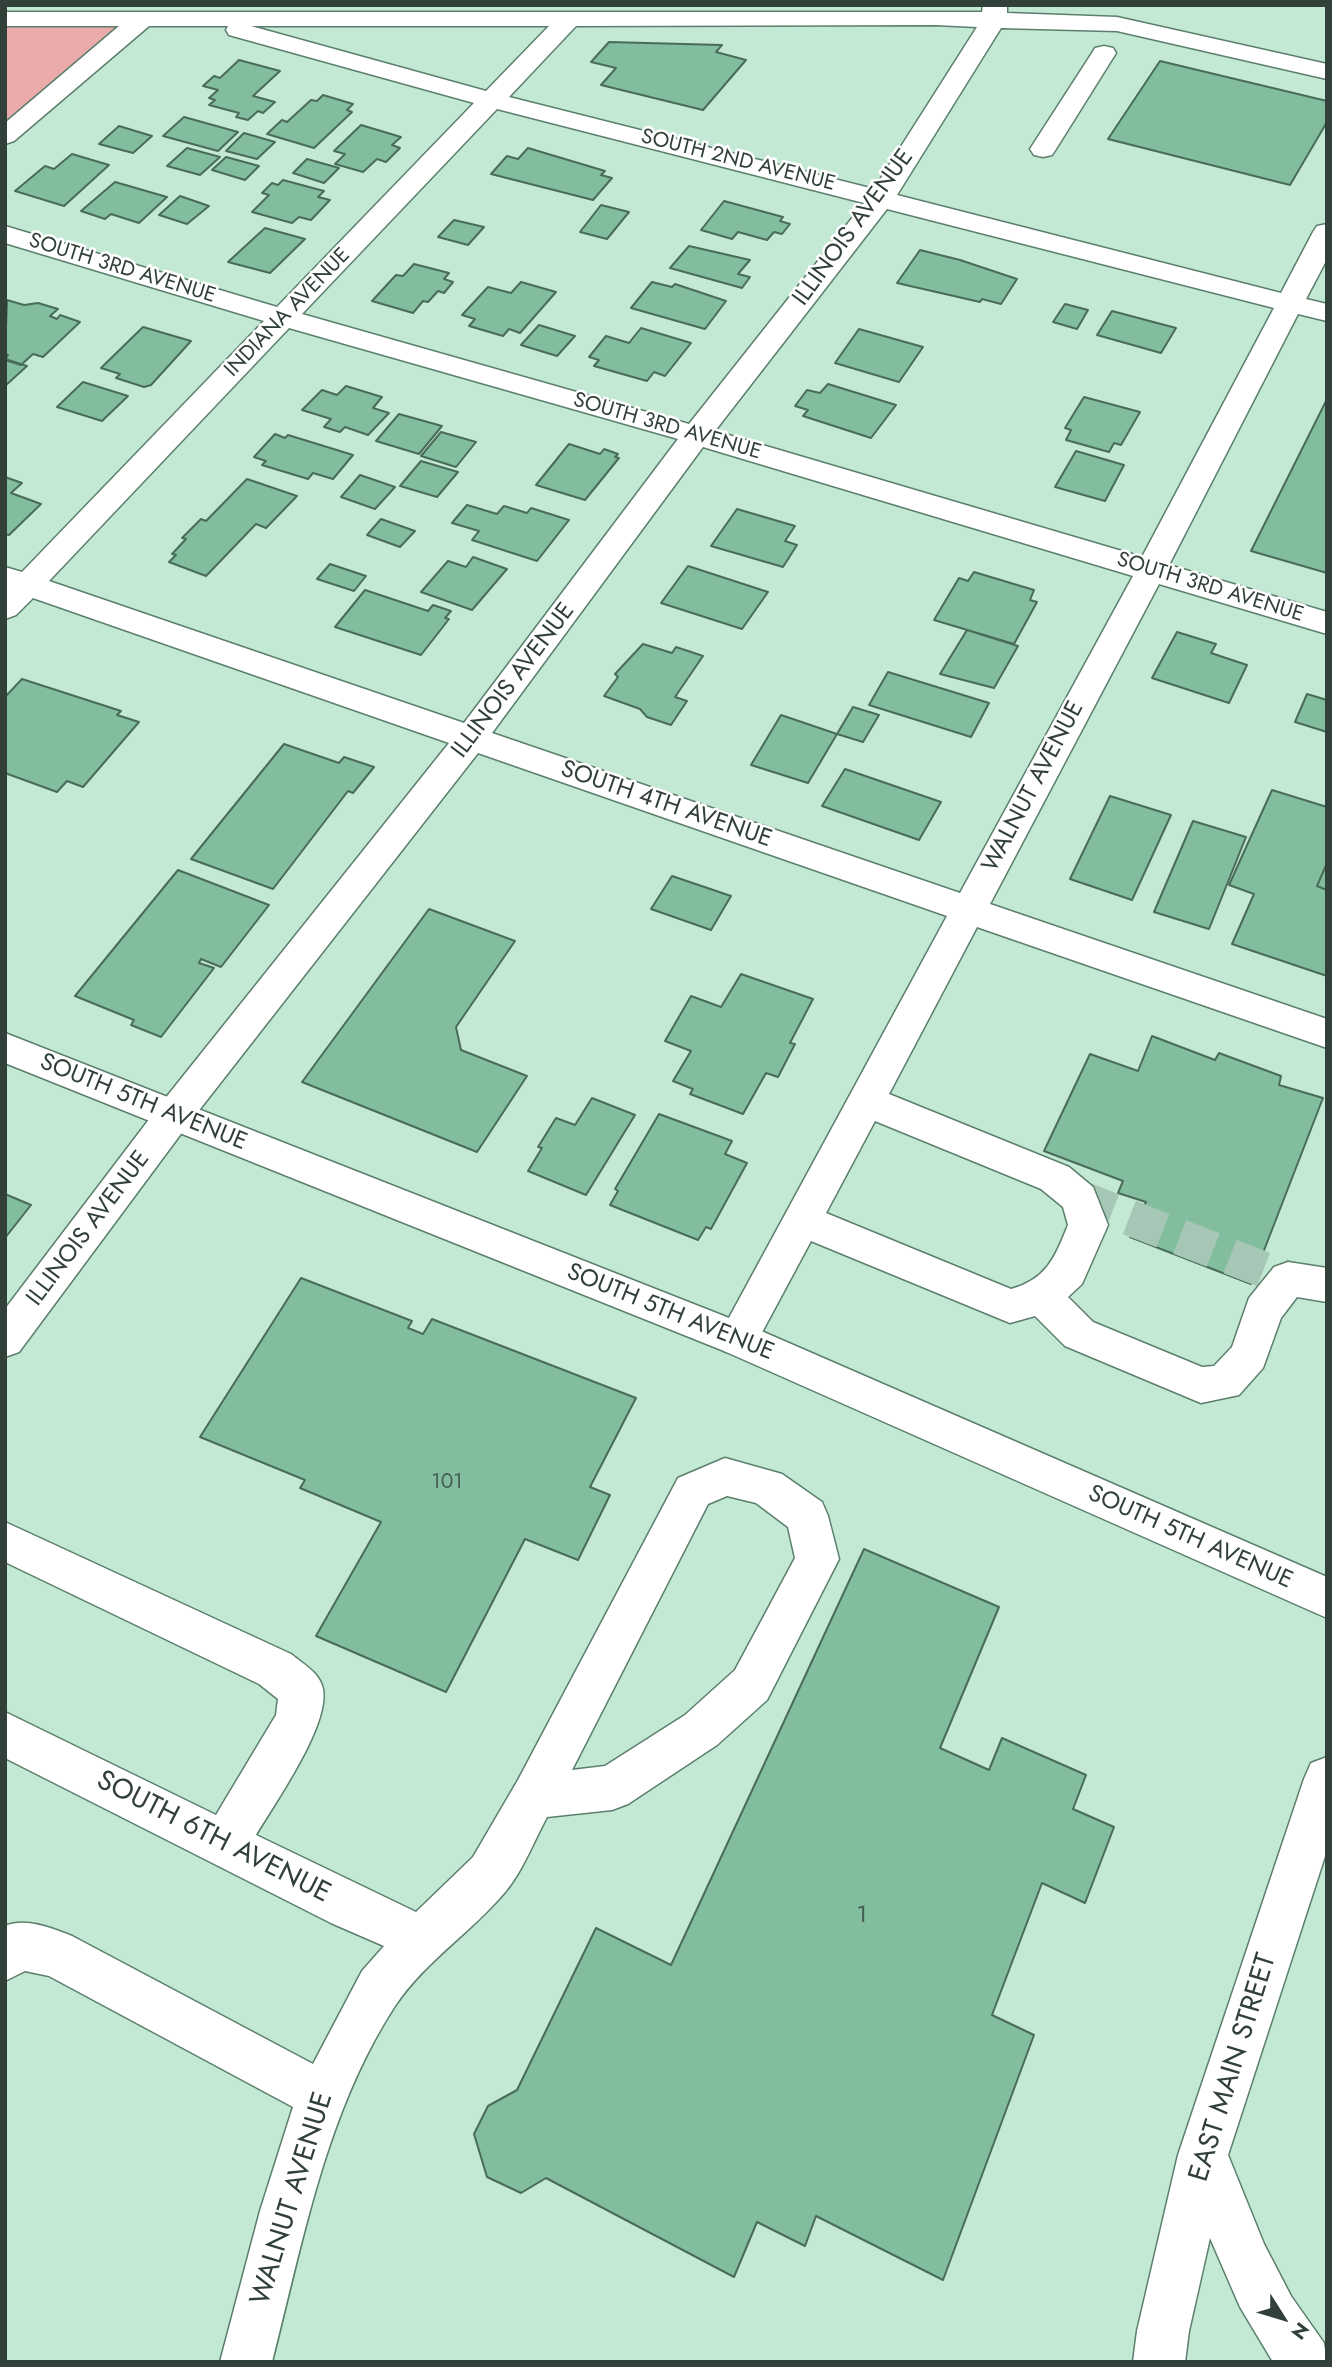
<!DOCTYPE html>
<html>
<head>
<meta charset="utf-8">
<style>
  body { margin:0 }
  #map { position:relative; width:1332px; height:2367px; overflow:hidden; background:#c3e9d4; font-family:Jost,sans-serif }
  canvas { display:block }
  .frame { position:absolute; inset:0; border:7px solid #314038; pointer-events:none }
  .north { position:absolute; left:1248px; top:2283px; width:70px; height:70px; -webkit-text-stroke:5px #fff; paint-order:stroke; rotate:127deg; font-size:19px; font-weight:700; line-height:28px; text-align:center; color:#314038 }
  .north::after { content:''; display:block; margin:auto; width:24px; height:32px; background:#314038; clip-path:polygon(50% 0,100% 100%,50% 72%,0 100%) }
</style>
</head>
<body>
<div id="map">
<canvas width="1332" height="2367"></canvas>
<div class="frame"></div>
<div class="north">N</div>
</div>
<script>
const context = document.querySelector('canvas').getContext('2d');
context.lineJoin = 'round';
function paint(path, color) { context.fillStyle = color; context.fill(path, 'evenodd'); }
function trace(path, color, width, dash) { context.strokeStyle = color; context.lineWidth = width; context.lineCap = dash ? 'butt' : 'round'; context.setLineDash(dash || []); context.stroke(path); }
function label(font, color, halo, rows, align = 'center') {
  context.font = font + ' Jost,sans-serif'; context.lineWidth = 5; context.setLineDash([]); context.textBaseline = 'middle'; context.strokeStyle = halo; context.fillStyle = color; for (const [text, x, y, turn = 0] of rows) {
    context.save(); context.translate(x, y); context.rotate((+turn || 0) * Math.PI / 180); context.textAlign = isNaN(turn) ? turn : align; if (halo) context.strokeText(text, 0, 0); context.fillText(text, 0, 0); context.restore();
  }
}
const green = new Path2D(`
  M5 23 126 24 5 128Z`);
const building = new Path2D(`
  M609 42 722 45 716 52 746 60 703 110 601 85 616 68 591 62Z
  M239 60 280 71 253 96 275 102 263 113 258 111 248 120 236 117 239 113 209 105 215 100 209 98 218 90 203 86 214 76 220 78Z
  M1160 61 1327 101V122L1290 185 1108 139Z
  M323 95 353 104 347 110 352 112 314 148 267 134 282 120 287 122 311 100 317 101Z
  M184 117 238 132 218 151 163 136Z
  M361 125 401 137 392 145 400 148 386 162 377 159 363 172 335 164 345 154 334 151Z
  M119 126 152 136 133 153 99 144Z
  M244 133 275 142 257 159 226 151Z
  M187 148 220 157 200 175 167 166Z
  M528 148 605 171 601 175 612 178 593 200 491 174 507 156 518 159Z
  M72 154 109 165 64 206 15 191 45 166 54 169Z
  M226 157 259 166 245 180 212 170Z
  M307 159 339 168 324 183 293 173Z
  M283 180 324 191 318 197 330 200 311 220 299 217 292 223 252 212 269 195 262 193 272 183 278 185Z
  M115 182 167 197 139 223 111 214 105 219 81 211Z
  M180 196 209 206 187 224 159 215Z
  M724 201 783 217 780 221 790 224 782 234 774 232 767 240 738 232 732 239 701 230Z
  M601 205 629 212 607 239 580 232Z
  M454 220 484 227 468 245 438 237Z
  M265 228 305 239 270 273 228 262Z
  M689 246 750 260 738 274 750 277 742 288 670 268Z
  M920 250 960 260 1017 279 1001 304 982 299 980 302 897 283Z
  M414 264 449 273 444 279 453 282 444 293 438 291 428 302 423 301 413 313 372 301 396 275 403 276Z
  M521 282 556 292 520 333 509 329 503 336 469 326 475 319 462 315 488 287 511 293Z
  M652 282 672 287 675 284 726 301 705 329 631 308Z
  M7 300 24 305 38 303 58 309 50 316 57 319 60 315 80 322 43 357 33 354 21 365 5 360 8 355 5 354Z
  M1065 304 1088 310 1077 329 1053 322Z
  M1112 311 1176 328 1161 353 1097 335Z
  M539 325 575 336 557 356 521 345Z
  M143 327 191 341 151 385 144 387 116 378 120 374 101 368Z
  M641 328 691 343 665 376 654 372 647 381 594 366 599 360 589 357 606 336 629 343Z
  M859 329 923 347 899 382 835 363Z
  M5 359 27 366 5 386Z
  M83 382 128 396 102 421 57 407Z
  M828 384 896 405 871 438 803 416 808 410 795 406 807 390 820 393Z
  M346 386 382 397 373 408 389 413 368 435 345 427 340 432 324 427 331 419 302 410 322 390 337 395Z
  M1084 397 1140 412 1121 445 1114 443 1109 452 1066 440 1071 430 1065 428Z
  M1327 399V573L1251 551Z
  M399 414 442 426 419 454 376 441Z
  M441 432 476 442 456 467 421 456Z
  M275 434 285 438 288 435 353 455 333 479 313 473 308 479 262 465 266 461 254 457Z
  M569 444 600 454 604 449 618 454 615 457 619 458 585 500 536 485Z
  M1076 451 1124 465 1105 501 1055 487Z
  M421 461 458 472 437 497 400 486Z
  M360 475 395 487 375 509 341 497Z
  M5 477 22 483 11 493 41 504 9 535 5 534Z
  M247 479 297 496 266 528 256 524 206 576 169 562 176 555 172 554 186 539 182 538 201 519 206 521Z
  M467 505 497 514 504 506 527 513 531 508 569 520 537 561 472 540 479 531 452 523Z
  M737 509 795 526 785 541 797 545 783 567 711 546Z
  M381 519 415 531 400 547 367 535Z
  M473 557 507 569 472 610 421 592 448 561 466 567Z
  M330 564 366 576 354 591 317 579Z
  M688 566 768 592 742 629 661 603Z
  M974 572 1034 590 1030 600 1037 602 1014 644 934 620 959 578 968 581Z
  M365 590 428 611 433 605 451 611 445 618 449 619 421 655 335 627Z
  M967 630 1018 646 994 688 940 674Z
  M1177 632 1216 644 1211 653 1247 665 1229 703 1152 678Z
  M643 644 672 653 676 647 703 656 675 697 687 701 671 725 647 717 640 709 604 696 618 677 615 674Z
  M888 672 989 703 971 737 869 705Z
  M22 679 121 711 117 715 139 722 83 787 67 781 57 792 5 773V697Z
  M1307 694 1327 700V732L1295 722Z
  M853 707 879 715 863 742 837 734Z
  M781 715 837 734 808 783 751 765Z
  M284 744 339 763 344 757 374 767 353 793 348 791 273 889 191 859Z
  M845 769 941 802 919 840 822 806Z
  M1272 790 1327 807V863L1317 886 1327 890V976L1232 944 1254 894 1229 885Z
  M1110 796 1171 815 1132 900 1070 879Z
  M1193 821 1246 837 1209 929 1154 912Z
  M1327 863V890L1317 886Z
  M178 870 269 905 221 967 201 959 199 963 214 968 161 1037 131 1025 134 1020 75 996Z
  M672 876 731 896 711 930 651 909Z
  M429 909 515 941 456 1027 461 1050 527 1076 477 1152 302 1082Z
  M741 974 813 999 790 1043 795 1044 778 1077 766 1073 743 1114 690 1094 693 1089 673 1081 691 1051 665 1041 691 996 721 1007Z
  M1152 1036 1215 1060 1219 1053 1281 1076 1279 1085 1323 1098 1251 1284 1130 1237 1146 1202 1118 1193 1123 1181 1044 1151 1090 1054 1138 1071Z
  M592 1098 635 1115 586 1195 528 1171 542 1148 538 1147 556 1118 575 1125Z
  M659 1114 732 1141 725 1154 747 1163 711 1229 706 1227 698 1240 610 1205 618 1191 615 1189Z
  M5 1194 31 1205 5 1238Z
  M301 1278 412 1321 408 1328 423 1334 432 1319 636 1398 590 1487 610 1495 578 1560 525 1539 446 1692 316 1636 381 1522 300 1488 305 1480 200 1437Z
  M864 1549 999 1607 940 1748 989 1770 1002 1738 1086 1775 1073 1809 1114 1827 1085 1903 1042 1883 992 2015 1034 2035 943 2280 816 2216 805 2246 757 2222 734 2277 546 2178 521 2193 487 2177 474 2134 488 2106 517 2090 596 1928 671 1965Z`);
const minorTunnel = new Path2D(`
  M1079 1198 1288 1279`);
const minor = new Path2D(`
  M983 5H1007V13L1117 17 1327 64V79L1117 31 1001 28 897 195 1281 293 1313 232 1317 226 1327 224V259L1306 299 1327 304V321L1298 314 1169 565 1327 612V634L1159 584 990 904 1327 1019V1048L977 927 889 1094 1069 1167 1093 1187 1108 1225 1082 1284 1068 1297 1093 1322 1202 1367 1214 1366 1232 1347 1249 1298 1274 1267 1288 1262 1327 1268V1302L1297 1297 1281 1318 1263 1368 1239 1395 1201 1403 1065 1346 1035 1316 1010 1323 811 1241 752 1351 738 1356 724 1351 718 1339 724 1327 947 916 478 753 186 1127 19 1352 5 1357V1309L160 1105 449 743 33 598 16 615 5 619V567L22 572 264 321 5 243V226L277 307 474 103 229 35 226 30 228 26H149L14 141 5 144V123L119 26H5V12H982ZM936 25 977 27 874 189 509 97 576 26ZM251 26H549L486 91ZM497 109 864 203 689 424 302 314ZM887 209 1274 308 1142 557 715 431ZM289 328 678 439 464 723 49 581ZM703 447 1133 576 960 893 492 733ZM875 1121 1041 1189 1063 1207 1068 1225C1055 1257 1047 1279 1011 1289L826 1213Z
  M1104 46 1113 48 1116 53 1056 149 1052 155 1043 157 1034 155 1030 149 1092 53 1095 48Z
  M725 1458 782 1474 822 1502 828 1516 839 1559 767 1700 717 1745 628 1804 612 1810 547 1817C534 1841 523 1870 506 1891 472 1932 425 1961 395 2006 326 2112 303 2241 272 2362H220L260 2211 293 2107 49 1976 25 1971 5 1981V1926C25 1917 52 1928 72 1936L313 2064 362 1971 384 1946 331 1923 5 1758V1712L216 1815 276 1715 278 1699 259 1684 5 1562V1522L291 1654C303 1664 320 1673 323 1689 330 1725 275 1803 256 1835L416 1912 473 1857 518 1780 678 1478ZM727 1496 756 1503 788 1527 795 1558 735 1670 685 1715 605 1766 572 1770 708 1504Z`);
const major = new Path2D(`
  M5 1033 752 1327 1327 1577V1618L724 1351 5 1063Z
  M1327 1757V1850L1228 2155 1264 2244 1291 2296 1324 2343 1327 2362H1273L1240 2307 1210 2238 1189 2331 1185 2362H1133L1137 2331 1178 2155 1304 1779 1311 1763Z`);
const farStreetnames = [
  ["SOUTH 2ND AVENUE",738,161,14],
  ["SOUTH 3RD AVENUE",122,269,17],
  ["INDIANA AVENUE",288,313,-46],
  ["SOUTH 3RD AVENUE",667,427,16],
  ["SOUTH 3RD AVENUE",1210,588,17]
];
const numberNames = [
  ["101",447,1483]
];
const streetNames = [
  ["ILLINOIS AVENUE",854,228,-54],
  ["ILLINOIS AVENUE",514,681,-53],
  ["WALNUT AVENUE",1034,787,-62],
  ["SOUTH 4TH AVENUE",666,805,19],
  ["SOUTH 5TH AVENUE",143,1103,22],
  ["ILLINOIS AVENUE",89,1229,-53],
  ["SOUTH 5TH AVENUE",670,1313,22],
  ["SOUTH 5TH AVENUE",1190,1538,24]
];
const nearNumbernames = [
  ["1",862,1916]
];
const nearStreetnames = [
  ["SOUTH 6TH AVENUE",213,1838,27],
  ["EAST MAIN STREET",1234,2068,-73],
  ["WALNUT AVENUE",293,2199,-73]
];
paint(green, '#eaabaa');
paint(building, '#82bd9e');
trace(building, '#496c5a', 2);
trace(minorTunnel, '#a6c7b5', 36, [36, 18]);
trace(minor, '#5b7f6c', 3);
trace(major, '#5b7f6c', 3);
paint(minor, '#fff');
paint(major, '#fff');
label('21px', '#314038', '#fff', farStreetnames);
label('21px', '#455f52', null, numberNames);
label('24px', '#314038', '#fff', streetNames);
label('24px', '#455f52', null, nearNumbernames);
label('28px', '#314038', '#fff', nearStreetnames);
</script>
</body>
</html>
